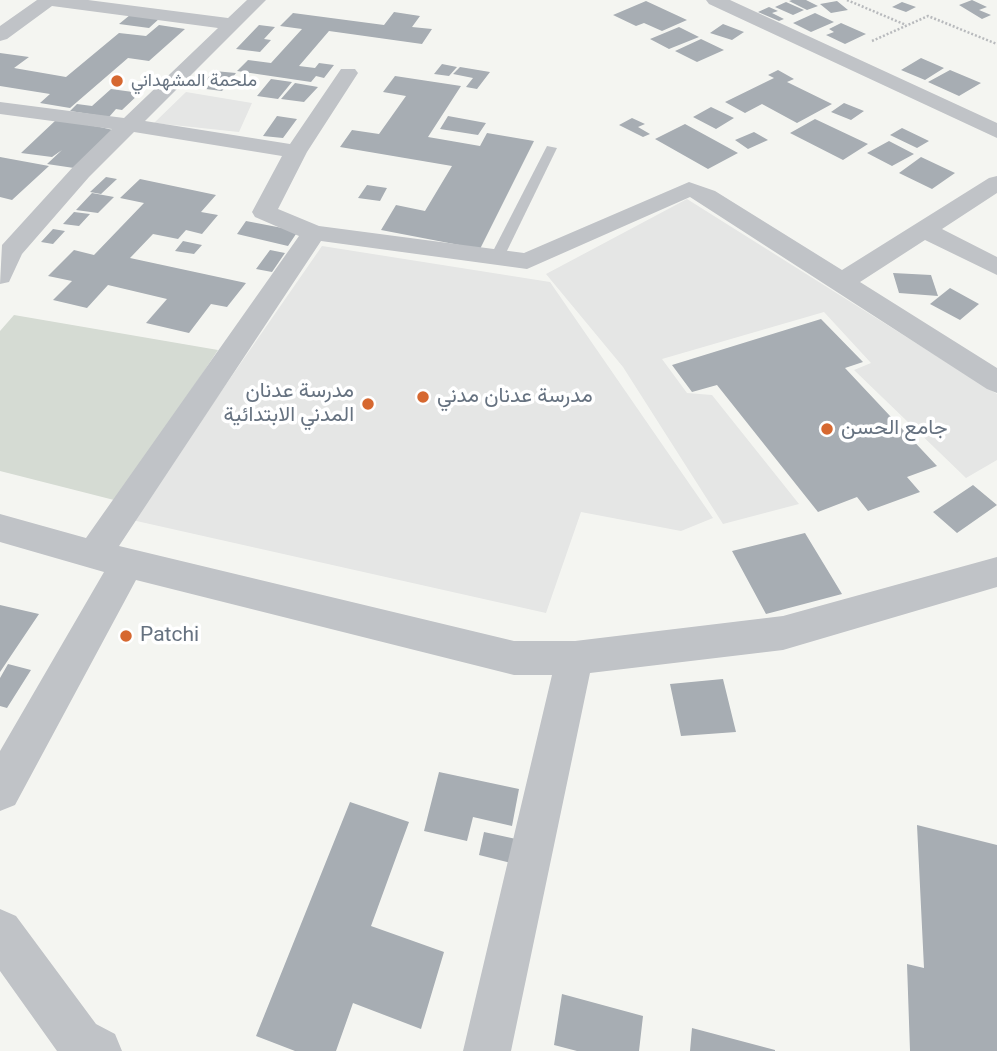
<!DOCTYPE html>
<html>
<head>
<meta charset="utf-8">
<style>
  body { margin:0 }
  canvas { display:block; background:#f4f5f1 }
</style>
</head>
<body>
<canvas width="997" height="1051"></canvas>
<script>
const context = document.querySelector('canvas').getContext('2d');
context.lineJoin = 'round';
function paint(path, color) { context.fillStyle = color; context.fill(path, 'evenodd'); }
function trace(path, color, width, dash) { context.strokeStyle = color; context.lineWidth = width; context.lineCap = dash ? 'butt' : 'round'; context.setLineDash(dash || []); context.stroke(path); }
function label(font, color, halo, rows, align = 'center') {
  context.font = font + ' Roboto,Vazirmatn,sans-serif'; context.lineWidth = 7; context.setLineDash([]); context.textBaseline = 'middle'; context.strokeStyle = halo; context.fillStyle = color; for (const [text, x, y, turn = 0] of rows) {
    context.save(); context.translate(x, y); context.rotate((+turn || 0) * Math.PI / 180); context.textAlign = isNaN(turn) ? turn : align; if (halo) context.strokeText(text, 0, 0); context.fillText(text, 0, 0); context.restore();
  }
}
const built = new Path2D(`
  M186 92 252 103 239 132 154 123Z
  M687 199 997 394V460L966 478 854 370 871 363 824 312 662 359 687 393 712 395 799 504 723 524 623 367 546 274Z
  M322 246 550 282 713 518 681 531 581 512 546 613 132 520Z`);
const green = new Path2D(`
  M14 315 218 350 118 501 0 471V331Z`);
const building = new Path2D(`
  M792 0H806L818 6 807 10 789 1Z
  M972 0 987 7 979 10 991 15 982 19 959 5Z
  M646 1 687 20 662 31 644 23 636 26 613 15Z
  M837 1 848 10 831 13 820 4Z
  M786 2 804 10 793 15 775 7Z
  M902 2 916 7 906 12 892 7Z
  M769 7 778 11 772 13 784 19 779 21 758 12Z
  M394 12 420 16 412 27 432 29 422 44 329 31 299 66 315 68 319 63 334 65 324 78 316 76 311 82 237 71 248 60 271 63 302 29 280 26 293 13 384 25Z
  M815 13 834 22 811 32 793 23Z
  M130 15 160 18 149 28 119 24Z
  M841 23 866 34 845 44 826 35 834 32 829 29Z
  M723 24 744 32 732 40 710 33Z
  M159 25 185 29 149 61 128 58 70 108 40 103 50 94 0 86V53L29 57 14 68 66 77 119 33 146 36Z
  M259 25 275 27 264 39 271 40 260 52 236 49Z
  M679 27 699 37 669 49 650 39Z
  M701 39 724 50 697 62 675 51Z
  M921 58 944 68 925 80 901 70Z
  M442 64 457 67 449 76 434 74Z
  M460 67 490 72 477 89 466 87 473 78 453 74Z
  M778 70 794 79 787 82 832 104 797 123 762 104 745 113 725 102 774 78 768 75Z
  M950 70 981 83 959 96 928 82Z
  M214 71 236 73 222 91 206 89 212 81 206 80Z
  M395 76 461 86 428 137 480 146 487 133 534 141 480 249 381 230 396 205 425 211 452 166 340 147 352 130 379 134 406 96 383 92Z
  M271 79 292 82 278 99 257 96Z
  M295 83 318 87 304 102 281 99Z
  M111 89 140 93 122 110 116 109 109 117 70 111 77 104 92 106Z
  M844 103 864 111 851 120 831 112Z
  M711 107 734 118 716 129 693 117Z
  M277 116 297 119 283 138 263 136Z
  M448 116 486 123 478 135 440 129Z
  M632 118 645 124 638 127 650 134 643 137 619 125Z
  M815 119 868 144 843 160 790 133Z
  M56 120 100 127 113 130 74 168 47 164 62 150 52 157 21 153Z
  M685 124 738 153 708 169 655 139Z
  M902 128 929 141 917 148 890 135Z
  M754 132 768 140 748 149 735 140Z
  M889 141 914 154 892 166 867 153Z
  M0 157 49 166 12 200 0 197Z
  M921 157 955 173 932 189 899 173Z
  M106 177 117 179 101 194 90 192Z
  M140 179 216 195 201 212 218 215 202 234 186 230 178 239 153 234 130 258 246 283 227 307 211 304 189 333 146 323 167 299 108 285 87 308 53 300 72 281 48 276 74 250 94 255 144 203 120 198Z
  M367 185 387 188 380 201 358 198Z
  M92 193 114 197 98 213 76 210Z
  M74 212 90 214 79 226 63 224Z
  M246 221 298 231 288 246 237 234Z
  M53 229 65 231 53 244 41 242Z
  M183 241 202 245 194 254 175 251Z
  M270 250 285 253 272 272 256 269Z
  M893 273 931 275 938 296 899 293Z
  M950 288 979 304 960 320 930 304Z
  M821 319 863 362 845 368 937 466 907 477 920 492 868 511 857 497 818 512 717 385 692 392 672 365Z
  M973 485 997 505 957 533 933 512Z
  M805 533 842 594 766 614 732 551Z
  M0 605 39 614 0 672Z
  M8 664 31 670 7 708 0 706V678Z
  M723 679 736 732 681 736 670 684Z
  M439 772 519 789 512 826 473 817 467 841 424 831Z
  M350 802 409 822 371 926 444 952 421 1029 353 1003 336 1051H295L256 1036Z
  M917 825 997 845V1051H910L907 964 924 968Z
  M484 832 516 839 511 863 479 855Z
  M562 994 643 1016 639 1051H577L554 1045Z
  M692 1028 775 1050V1051H690Z`);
const path = new Path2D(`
  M847 0 906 25
  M872 41 928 16 997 44`);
const service = new Path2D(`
  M547 146 557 148 504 257 502 260H492L490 257Z`);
const minor = new Path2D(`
  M37 0H88L228 18 247 0H266L145 121 290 144 341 69H355L358 73 307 152 278 209 319 226 524 253 689 182 715 191 842 270 989 178 997 176V193L942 229 997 257V275L925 240 860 282 997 368V393L987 389 690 197 527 269 321 241 119 546 514 641H575L783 616 997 557V587L783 650 590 673 511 1051H463L552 675H514L136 580 15 805 0 811V751L104 572 0 542V514L86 538 299 236 255 217 252 212 282 156 134 132 89 177 22 254 9 282 0 284 2 245 73 167 112 129 0 114V102L124 118 218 28 52 6 7 39 0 41V26Z
  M706 0H730L997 123V138L709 4Z
  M0 909 16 916 96 1024 115 1034 122 1051H57L0 971Z`);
const markers = [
  [117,81,7,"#d66830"],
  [423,397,7,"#d66830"],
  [368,404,7,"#d66830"],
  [827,429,7,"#d66830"],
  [126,636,7,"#d66830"]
];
const farPoinames = [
  ["ملحمة المشهداني",131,81]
];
const poiNames = [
  ["مدرسة عدنان",354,392,"right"],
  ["المدني الابتدائية",354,416,"right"],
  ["مدرسة عدنان مدني",437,397],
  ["جامع الحسن",841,429],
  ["Patchi",140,636]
];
paint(built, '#e5e6e5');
paint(green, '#d5dbd3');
paint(building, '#a7adb3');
trace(path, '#b8babd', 2.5, [2, 2]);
paint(service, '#c0c3c7');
paint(minor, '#c0c3c7');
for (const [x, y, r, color] of markers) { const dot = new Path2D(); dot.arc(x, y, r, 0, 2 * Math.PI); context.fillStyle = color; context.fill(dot); trace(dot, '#fff', 2.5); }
label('18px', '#667280', '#fff', farPoinames, 'left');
label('21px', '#667280', '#fff', poiNames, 'left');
</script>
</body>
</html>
